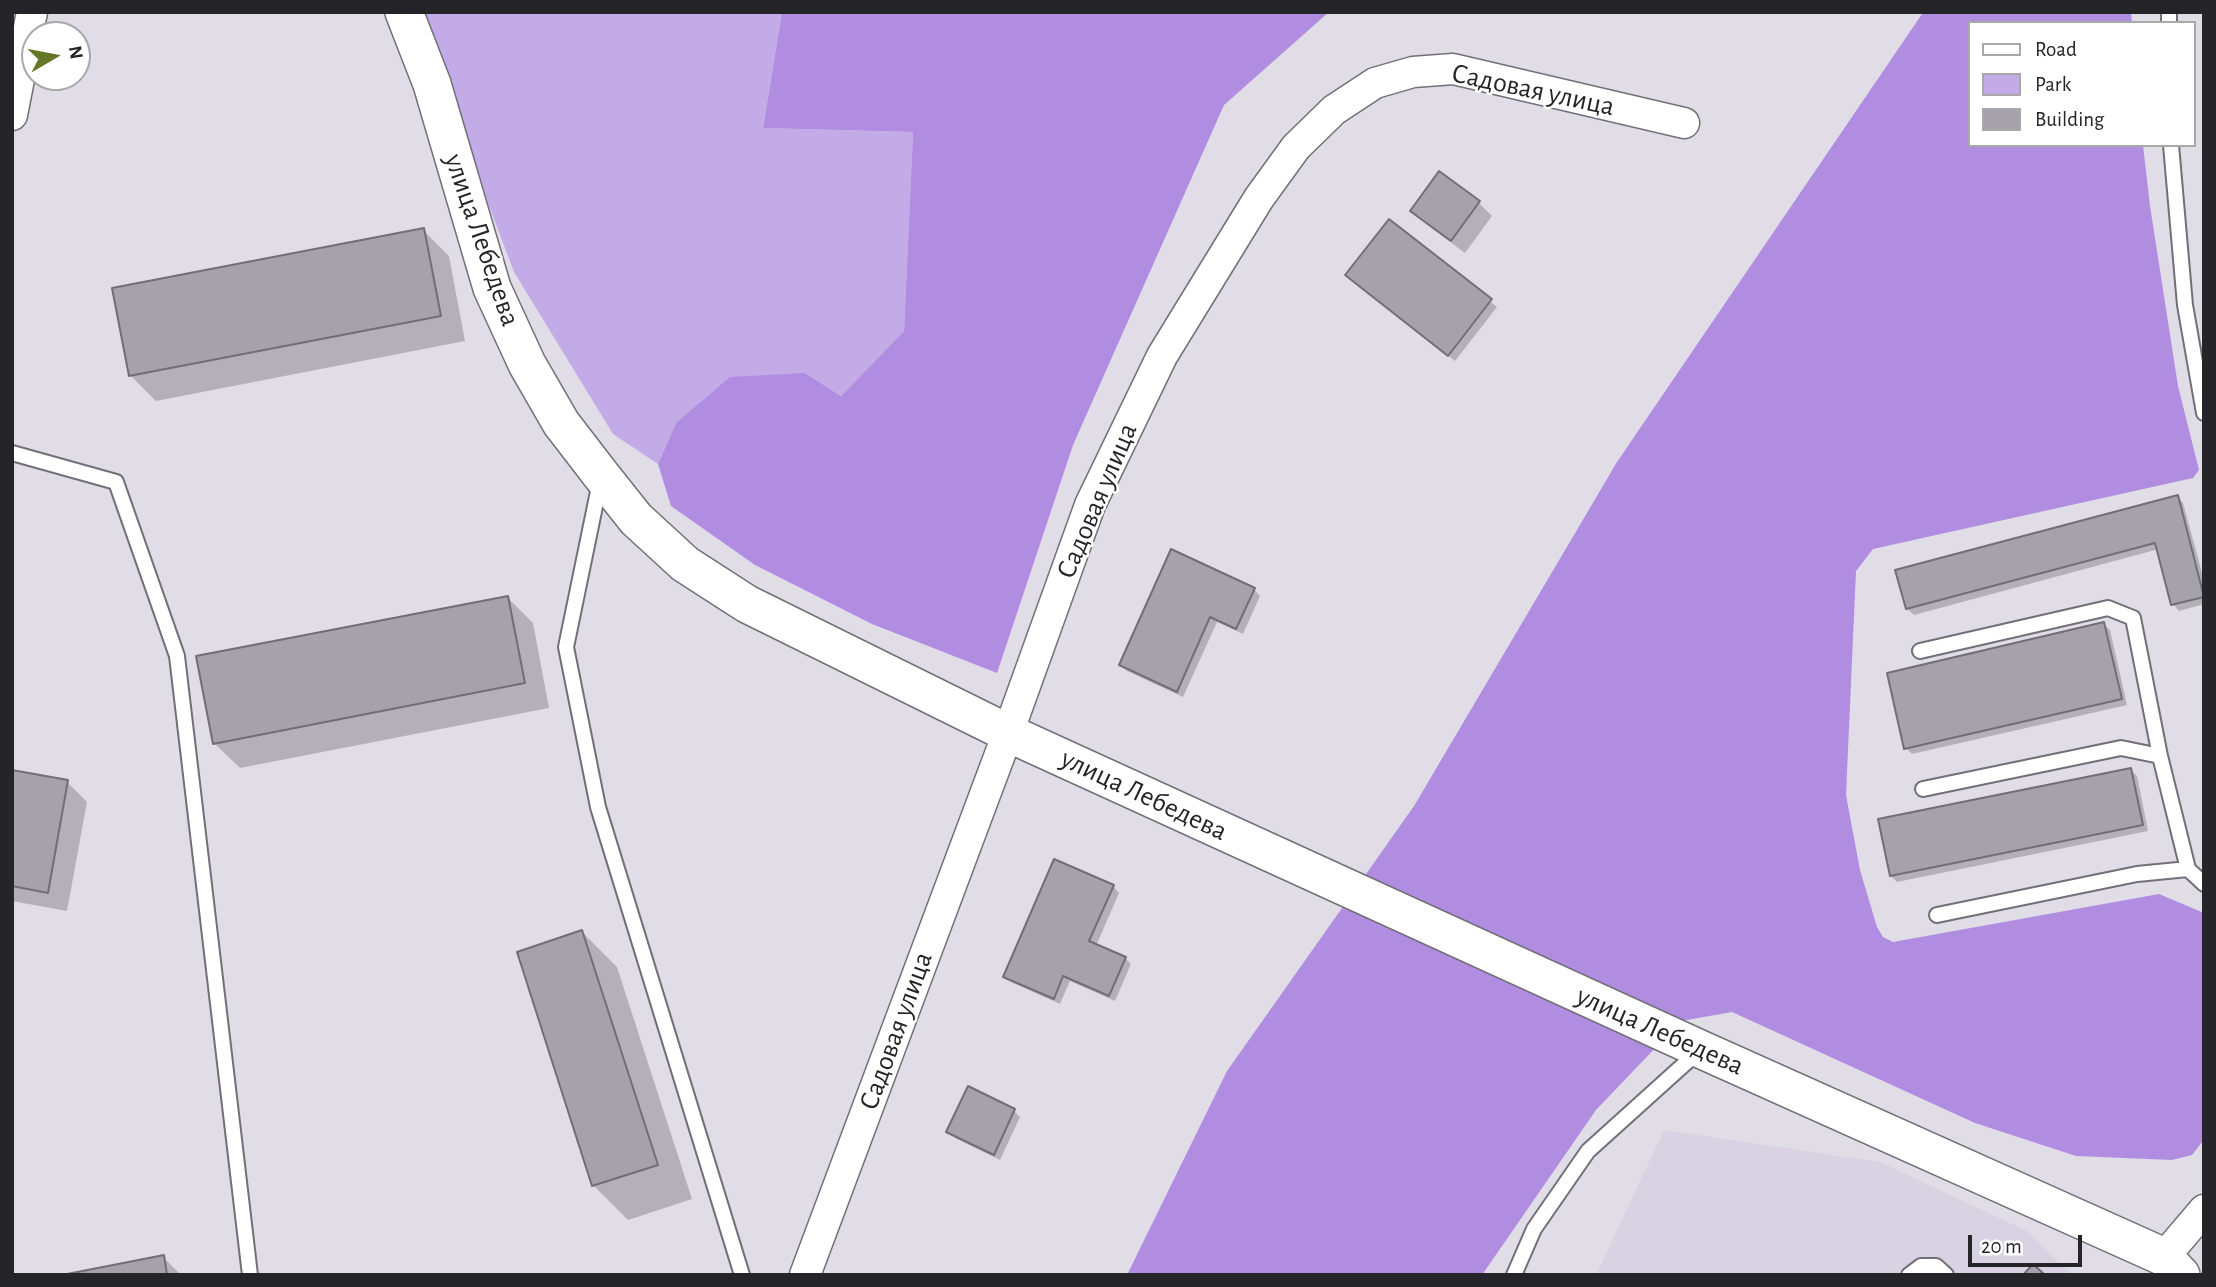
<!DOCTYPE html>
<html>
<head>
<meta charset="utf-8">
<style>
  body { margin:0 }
  #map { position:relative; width:2216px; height:1287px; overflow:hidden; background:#e0dde7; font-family:"Alegreya Sans",sans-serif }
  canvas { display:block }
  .frame { position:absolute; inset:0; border:14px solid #252428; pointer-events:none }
  .legend { position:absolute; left:1968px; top:21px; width:228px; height:126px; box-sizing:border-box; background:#fff; border:2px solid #a8a7a9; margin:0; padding:9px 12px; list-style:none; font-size:21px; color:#252428 }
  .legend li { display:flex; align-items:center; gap:14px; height:35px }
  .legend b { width:35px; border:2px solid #a8a7a9 }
  .north { position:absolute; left:21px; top:21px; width:70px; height:70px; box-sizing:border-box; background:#fff; border:2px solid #a8a7a9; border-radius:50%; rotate:80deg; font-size:19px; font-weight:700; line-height:28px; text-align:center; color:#252428 }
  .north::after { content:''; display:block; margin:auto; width:24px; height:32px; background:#637727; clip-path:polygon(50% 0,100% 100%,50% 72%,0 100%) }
  .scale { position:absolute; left:1968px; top:1235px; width:114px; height:32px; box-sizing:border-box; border:4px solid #252428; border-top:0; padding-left:9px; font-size:21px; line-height:24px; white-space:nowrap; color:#252428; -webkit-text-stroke:5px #fff; paint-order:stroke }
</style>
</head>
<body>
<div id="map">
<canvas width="2216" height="1287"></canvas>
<div class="frame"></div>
<ul class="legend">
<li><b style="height:9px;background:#fff"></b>Road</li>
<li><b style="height:19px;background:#c3abe7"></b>Park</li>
<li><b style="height:19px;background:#a6a2ac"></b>Building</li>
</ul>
<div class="north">N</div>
<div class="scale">20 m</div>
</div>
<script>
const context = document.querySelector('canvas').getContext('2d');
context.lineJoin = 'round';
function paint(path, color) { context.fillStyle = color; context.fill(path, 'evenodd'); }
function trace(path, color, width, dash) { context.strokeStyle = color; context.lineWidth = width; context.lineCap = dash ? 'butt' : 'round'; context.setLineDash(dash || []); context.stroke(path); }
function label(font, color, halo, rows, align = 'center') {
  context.font = font + ' "Alegreya Sans",sans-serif'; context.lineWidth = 5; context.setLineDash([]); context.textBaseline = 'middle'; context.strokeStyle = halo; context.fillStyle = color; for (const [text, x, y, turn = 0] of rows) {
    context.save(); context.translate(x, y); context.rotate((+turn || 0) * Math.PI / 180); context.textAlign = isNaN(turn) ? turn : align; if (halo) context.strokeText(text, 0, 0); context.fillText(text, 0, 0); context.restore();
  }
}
const built = new Path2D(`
  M1664 1130 1880 1162 2027 1231 2072 1275H1596Z`);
const green = new Path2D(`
  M416 12H782L763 128 913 132 904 331 841 396 805 373 676 423 658 464 613 434 514 272Z`);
const forest = new Path2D(`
  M782 12H1329L1224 105 1073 445 997 673 872 624 755 565 671 506 658 464 676 423 730 377 805 373 841 396 904 331 913 132 763 128Z
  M1921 12H2131L2132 23H1969V145H2143L2150 206 2178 386 2199 470 2193 478 1873 549 1856 571 1846 795 1860 870 1877 927 1883 937 1893 942 2159 894 2204 913 2202 1142 2192 1155 2172 1160 2076 1156 1975 1123 1732 1012 1681 1021 1596 1110 1482 1275H1127L1227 1071 1414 806 1617 462 1922 14Z`);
const shadow = new Path2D(`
  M1479 203 1492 216 1465 253 1426 224 1413 211Z
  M1390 221 1497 307 1455 361 1353 281Z
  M423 230 449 256 465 341 156 401 130 375Z
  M2177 496 2183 503 2204 580V604L2179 611 2173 604 2159 549 1914 615 1907 609Z
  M1254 589 1260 596 1243 634 1217 622 1183 697 1127 671 1121 665Z
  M507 597 533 623 549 708 240 768 214 743Z
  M2104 624 2110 630 2127 705 1912 754 1906 748Z
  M2131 770 2137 776 2148 831 1897 882 1891 876Z
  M12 771 67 782 87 802 67 911 12 901Z
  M1113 886 1119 893 1096 946 1125 958 1131 964 1115 1001 1070 981 1060 1004 1011 982 1005 976Z
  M582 932 617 967 692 1199 628 1220 593 1185Z
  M969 1089 1014 1111 1020 1117 1000 1160 955 1138 949 1131Z
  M163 1257 181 1275H71Z`);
const building = new Path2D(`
  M1439 171 1480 201 1451 241 1410 211Z
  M1389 219 1492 299 1448 356 1345 275Z
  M424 228 441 316 129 376 112 288Z
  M2178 495 2204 597 2171 605 2155 543 1906 609 1895 570Z
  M1171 549 1255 588 1236 629 1210 617 1177 692 1119 665Z
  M508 596 525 683 213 744 196 656Z
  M2104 622 2122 699 1904 749 1887 673Z
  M2131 768 2143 825 1890 876 1878 819Z
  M12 770 68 780 48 893 12 886Z
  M1054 859 1114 885 1089 941 1126 957 1109 996 1063 976 1054 999 1003 977Z
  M582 930 658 1165 592 1186 517 952Z
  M968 1086 1015 1109 994 1155 946 1132Z
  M164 1255 167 1275H62Z
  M2033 1264 2045 1275H2023Z`);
const service = new Path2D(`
  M2169 12V23
  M2171 145 2185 305 2204 413
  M12 453 116 482 177 656 250 1275
  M600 482 566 647 598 807 742 1275
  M1920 651 2108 608 2133 618 2160 756
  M1923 789 2121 748 2160 756 2188 869
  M1937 915 2137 874 2188 869 2204 884
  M1514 1275 1534 1229 1588 1151 1700 1050
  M1909 1275 1921 1266H1936L1946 1275`);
const minor = new Path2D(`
  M12 115 32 12
  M2164 1257 2204 1210
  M805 1275 1008 733 1090 505 1162 356 1259 198 1296 147 1334 110 1375 83 1413 72 1453 69 1684 123`);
const tertiary = new Path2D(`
  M404 12 432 84 492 288 527 364 561 423 601 475 636 519 685 564 747 604 1008 733 1700 1049 2164 1257 2181 1275`);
const streetNames = [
  ["Садовая улица",1533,90,12],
  ["улица Лебедева",482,240,71],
  ["Садовая улица",1097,501,-67],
  ["улица Лебедева",1144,795,25],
  ["Садовая улица",896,1031,-70],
  ["улица Лебедева",1660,1031,24]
];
paint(built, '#d8d2e3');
paint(green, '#c3abe7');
paint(forest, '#b18de2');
paint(shadow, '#0003');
paint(building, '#a6a2ac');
trace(building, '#716e76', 2);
trace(service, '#726f78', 18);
trace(minor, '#726f78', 33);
trace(tertiary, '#726f78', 40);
trace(service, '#fff', 14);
trace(minor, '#fff', 30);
trace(tertiary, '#fff', 37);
label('28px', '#252428', '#fff', streetNames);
</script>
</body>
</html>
